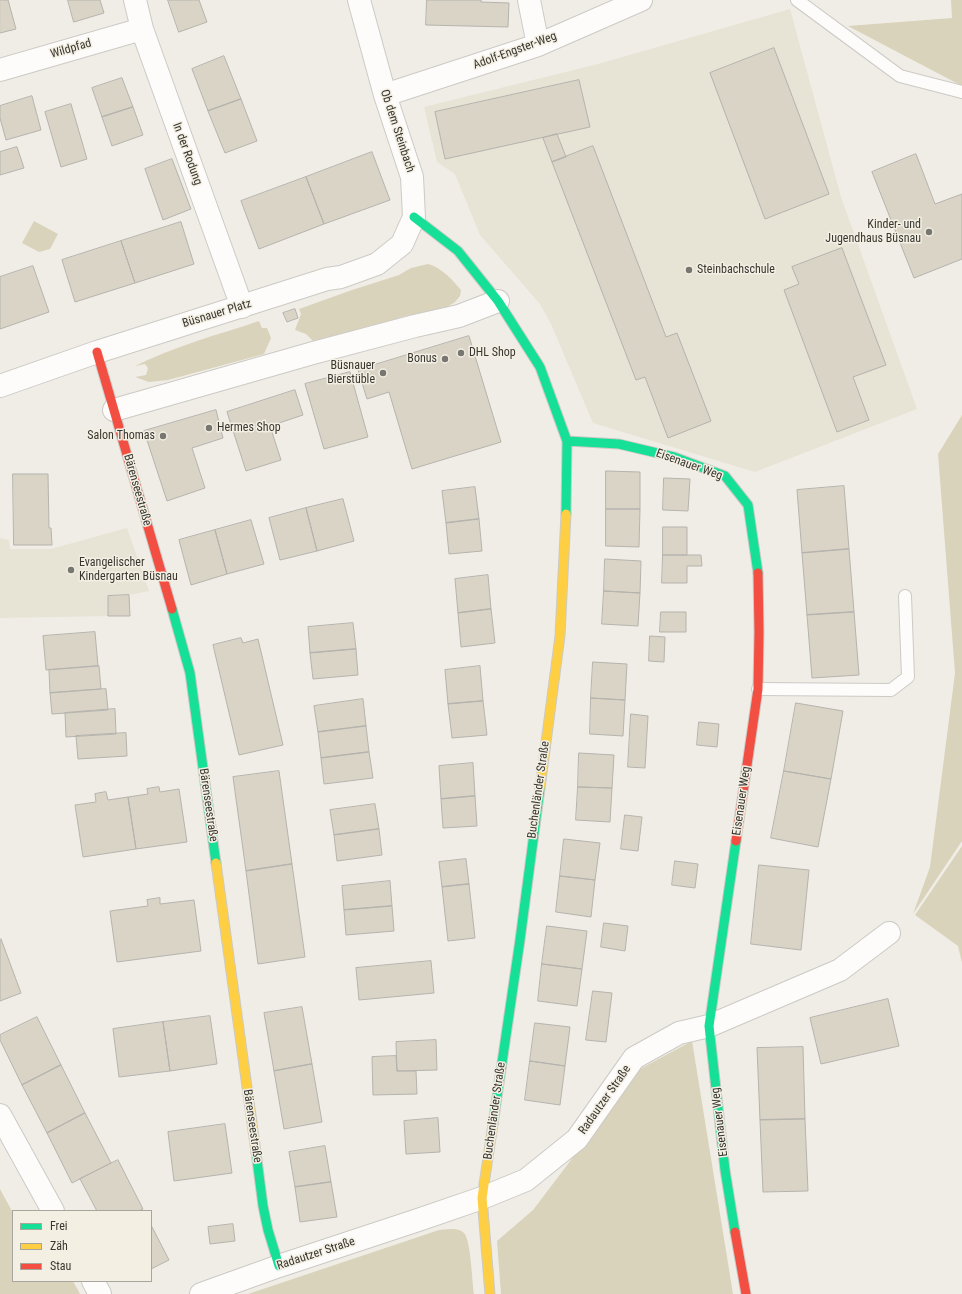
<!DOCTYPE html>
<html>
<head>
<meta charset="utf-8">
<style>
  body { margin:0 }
  #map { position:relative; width:962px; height:1294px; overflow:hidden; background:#f0ede6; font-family:"Roboto Condensed",sans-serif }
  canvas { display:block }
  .legend { position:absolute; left:12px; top:1210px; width:140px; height:72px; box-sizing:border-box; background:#f3efe3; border:1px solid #a8a59c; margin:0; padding:5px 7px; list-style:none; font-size:12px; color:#383631 }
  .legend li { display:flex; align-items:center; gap:8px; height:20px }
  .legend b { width:20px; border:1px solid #a8a59c }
</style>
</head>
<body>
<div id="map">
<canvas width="962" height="1294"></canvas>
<ul class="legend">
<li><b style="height:5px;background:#16e098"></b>Frei</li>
<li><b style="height:5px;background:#ffcf43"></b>Zäh</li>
<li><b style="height:5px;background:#f24e42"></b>Stau</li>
</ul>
</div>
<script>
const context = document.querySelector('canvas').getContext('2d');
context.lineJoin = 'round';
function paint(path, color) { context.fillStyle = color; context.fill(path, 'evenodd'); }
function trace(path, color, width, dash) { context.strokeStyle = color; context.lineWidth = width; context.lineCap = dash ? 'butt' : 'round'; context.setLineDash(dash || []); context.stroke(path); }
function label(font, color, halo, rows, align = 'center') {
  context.font = font + ' "Roboto Condensed",sans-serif'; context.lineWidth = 3; context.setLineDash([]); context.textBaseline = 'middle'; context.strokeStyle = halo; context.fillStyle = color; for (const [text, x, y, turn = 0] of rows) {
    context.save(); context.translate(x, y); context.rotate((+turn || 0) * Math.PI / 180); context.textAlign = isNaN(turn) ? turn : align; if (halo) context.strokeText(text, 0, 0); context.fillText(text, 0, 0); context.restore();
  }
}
const built = new Path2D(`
  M790 9 841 197 917 409 755 472 593 423 551 324 540 304 480 235 455 174 437 162 424 107 598 64Z
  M127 528 149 591 129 595 108 596V616L0 618V538L9 540 10 549H51Z`);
const green = new Path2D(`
  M951 0H962V86L848 26 952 18Z
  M34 221 58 234 50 249 39 252 22 243Z
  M428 264C441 267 453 280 461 290L460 296 455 302 447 307 402 317 352 336 315 343 306 334 295 330 301 314 299 309 352 290 399 275 411 268Z
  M259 321 262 328H267L271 338 264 354 168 380 149 382 135 377 146 375 148 368 145 364 135 366C175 346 217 335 259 321Z
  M962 415V841L913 914 930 867 955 673 938 454Z
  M962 846V963L958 946 915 915Z
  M692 1041 733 1294H501L497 1241 533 1210 640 1069Z
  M0 1189 13 1213V1281H73L80 1294H0Z
  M450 1229C455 1229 460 1229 464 1233 471 1240 472 1282 474 1294H248L439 1230Z`);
const building = new Path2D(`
  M0 0H8L16 29 0 33Z
  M68 0H100L104 13 74 22Z
  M168 0H199L207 22 179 32Z
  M427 0H481V2L509 3 508 27 426 25Z
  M774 48 829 194 765 219 710 73Z
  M224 56 241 99 208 111 192 69Z
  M122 78 133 107 102 117 92 88Z
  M579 80 590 127 445 159 435 112Z
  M32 96 41 130 6 140 0 118V106Z
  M241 99 257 141 225 153 208 111Z
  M71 104 87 159 61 167 45 112Z
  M133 107 143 135 112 146 102 117Z
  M557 134 566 157 552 162 543 138Z
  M593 146 666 337 677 333 711 421 668 438 645 377 636 380 552 162Z
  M17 147 24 168 0 175V152Z
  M372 152 390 200 324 224 306 177Z
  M916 154 935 204 962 194V259L914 278 872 172Z
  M172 159 191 209 163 220 145 169Z
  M306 177 324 224 259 249 241 201Z
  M181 222 194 264 135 283 121 241Z
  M121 241 135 283 75 302 62 260Z
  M842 248 886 365 853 377 869 420 837 432 784 290 799 284 792 267Z
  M33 266 49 312 0 329V277Z
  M295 309 298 318 287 322 283 313Z
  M469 336 501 442 412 469 389 392 367 399 358 370Z
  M350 372 368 437 324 449 305 384Z
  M295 390 303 415 270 426 281 460 246 471 227 412Z
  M216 410 223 438 192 448 205 488 167 501 144 431Z
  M606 471 640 472V509H606Z
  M13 474H48L49 528H51L52 545H14Z
  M664 478 690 479 688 511 663 510Z
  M844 486 849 549 802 553 797 490Z
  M475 487 479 519 446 523 442 491Z
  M343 499 354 541 317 551 306 508Z
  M306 508 317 551 280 560 269 518Z
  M606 509H640L639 547 606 546Z
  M479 519 482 551 449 554 446 523Z
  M251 520 264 564 227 574 215 530Z
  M663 527H687V555H663Z
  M215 530 227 574 191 585 179 540Z
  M849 549 854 612 807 615 802 553Z
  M663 555H701L702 566H687V583H662Z
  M605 559 641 561 640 593 604 591Z
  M488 575 491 609 458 613 455 579Z
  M604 591 640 593 638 626 602 624Z
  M129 595 130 616H108V596Z
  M491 609 495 643 461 647 458 613Z
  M661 612H686V632H660Z
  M854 612 859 675 812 678 807 615Z
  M353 623 356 649 310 653 308 627Z
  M95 632 98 666 46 670 43 636Z
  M650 636 665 637 664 662 649 661Z
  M241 638 243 643 258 639 283 745 239 755 213 645Z
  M356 649 358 675 313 679 310 653Z
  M593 662 627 664 625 700 591 698Z
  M99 666 101 689 50 693 49 670Z
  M480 666 483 701 448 704 445 670Z
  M106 689 108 710 52 714 50 693Z
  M591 698 625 700 623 736 590 734Z
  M363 699 366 726 318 732 314 706Z
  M483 701 487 735 452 738 448 704Z
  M796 703 843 711 831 779 784 771Z
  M115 709 116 734 66 737 65 713Z
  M631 714 648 716 645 768 628 767Z
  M699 722 719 724 717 747 697 745Z
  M366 726 369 752 321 758 318 732Z
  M126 733 127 756 78 759 76 736Z
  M369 752 373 778 324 784 321 758Z
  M579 753 614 755 612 788 578 787Z
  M473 763 475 796 441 799 439 766Z
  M279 771 292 864 246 871 233 777Z
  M784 771 831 779 818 847 771 838Z
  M159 787 160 792 179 789 187 842 136 849 128 797 148 794 147 789Z
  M578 787 612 788 610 822 576 820Z
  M106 792 108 800 128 797 136 849 83 857 75 805 96 802 95 794Z
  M475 796 477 826 443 828 441 799Z
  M375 804 379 829 334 835 330 810Z
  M625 815 642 817 638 851 621 849Z
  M379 829 382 855 337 861 334 835Z
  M564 839 600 843 595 880 560 876Z
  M466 859 469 884 442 887 439 862Z
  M675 861 698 864 695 888 672 885Z
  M292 864 305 957 258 964 246 871Z
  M759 865 809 870 801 950 751 944Z
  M560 876 595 880 591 917 556 912Z
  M390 881 392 906 344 910 342 886Z
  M469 884 475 938 448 941 442 887Z
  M160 898V904L194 900 201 951 117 962 110 911 148 906 147 900Z
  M392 906 394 931 346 935 344 910Z
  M604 923 628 926 625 951 601 947Z
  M547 926 587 931 582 969 542 964Z
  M1 939 21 993 0 1001V940Z
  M431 961 434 993 359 1000 356 968Z
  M542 964 582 969 577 1006 538 1001Z
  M593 991 612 993 606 1042 586 1040Z
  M888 999 899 1046 821 1064 810 1018Z
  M302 1007 312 1064 274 1071 264 1013Z
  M210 1016 217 1064 170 1071 163 1022Z
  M37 1017 61 1065 22 1085 0 1040V1035Z
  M163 1022 170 1071 119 1077 113 1029Z
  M535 1023 570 1027 565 1066 530 1061Z
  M436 1040 437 1070 397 1071 396 1042Z
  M803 1047 805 1119 760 1120 757 1048Z
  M396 1056 397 1071H416L417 1094 373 1095 372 1057Z
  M530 1061 565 1066 560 1105 525 1100Z
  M312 1064 322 1122 284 1129 274 1071Z
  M61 1065 85 1113 47 1133 22 1085Z
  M85 1113 111 1163 72 1183 47 1133Z
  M438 1118 440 1152 406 1154 404 1121Z
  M805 1119 808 1191 763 1192 760 1120Z
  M225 1124 232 1173 174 1181 168 1132Z
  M325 1146 331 1182 295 1187 289 1152Z
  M118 1160 143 1209 138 1211H97L80 1179Z
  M331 1182 337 1217 300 1222 295 1187Z
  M233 1224 235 1241 210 1244 208 1227Z
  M151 1225 169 1260 151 1269Z`);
const lane = new Path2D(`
  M797 0 900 76 962 92
  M758 689 891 690 908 677 905 596`);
const street = new Path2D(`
  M135 0 142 29 242 307
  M529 0 538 45
  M0 70 142 29
  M385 95 538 45 641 0
  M0 386 97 352 327 279 341 277 377 264 402 244 414 217 412 177 385 95 359 0
  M114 410 313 353 415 326 459 316 498 301
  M0 1115 53 1211
  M93 1281 100 1294
  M201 1294 279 1266 418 1220 482 1198 526 1180 577 1139 634 1058 679 1033 709 1026 840 970 889 933`);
const fast = new Path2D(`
  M414 217 458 251 498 301 540 367 567 441 566 514
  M567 441 619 444 674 457 725 476 748 505 758 573
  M172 609 190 673 216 863
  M493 1124 520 940 540 788
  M256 1152 263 1206 268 1230 279 1266
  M735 1232 725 1170 709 1026 736 841`);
const slow = new Path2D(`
  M540 788 560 636 566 514
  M216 863 256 1152
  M490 1294 482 1198 493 1124`);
const jam = new Path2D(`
  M97 352 172 609
  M736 841 758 689 759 632 758 573
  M735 1232 746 1294`);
const markers = [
  [929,232,4,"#787670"],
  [689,270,4,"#787670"],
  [461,353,4,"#787670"],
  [445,359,4,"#787670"],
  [383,373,4,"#787670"],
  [209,428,4,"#787670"],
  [163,436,4,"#787670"],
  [71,570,4,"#787670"]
];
const streetNames = [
  ["Wildpfad",71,49,-16],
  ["Adolf-Engster-Weg",515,51,-20],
  ["Ob dem Steinbach",397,131,72],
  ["In der Rodung",187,154,70],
  ["Büsnauer Platz",217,314,-17],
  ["Eisenauer Weg",689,465,20],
  ["Bärenseestraße",137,490,74],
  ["Buchenländer Straße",539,790,-82],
  ["Eisenauer Weg",742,801,-82],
  ["Bärenseestraße",208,805,82],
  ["Radautzer Straße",605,1100,-55],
  ["Buchenländer Straße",495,1111,-82],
  ["Eisenauer Weg",720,1122,-97],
  ["Bärenseestraße",252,1126,82],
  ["Radautzer Straße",316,1254,-18]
];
const poiNames = [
  ["Kinder- und",921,225],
  ["Jugendhaus Büsnau",921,239],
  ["Steinbachschule",697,270,"left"],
  ["DHL Shop",469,353,"left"],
  ["Bonus",437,359],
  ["Büsnauer",375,366],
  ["Bierstüble",375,380],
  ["Hermes Shop",217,428,"left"],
  ["Salon Thomas",155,436],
  ["Evangelischer",79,563,"left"],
  ["Kindergarten Büsnau",79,577,"left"]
];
paint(built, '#e7e3d5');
paint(green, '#dad3bb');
paint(building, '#d9d4c6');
trace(building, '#b5b3ae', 1);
trace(lane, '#cccac5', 14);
trace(street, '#cccac5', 24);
trace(fast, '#cccac5', 11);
trace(slow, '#cccac5', 11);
trace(jam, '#cccac5', 11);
trace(lane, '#fdfcfb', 12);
trace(street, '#fdfcfb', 22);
trace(fast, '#16e098', 9);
trace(slow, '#ffcf43', 9);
trace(jam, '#f24e42', 9);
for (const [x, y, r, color] of markers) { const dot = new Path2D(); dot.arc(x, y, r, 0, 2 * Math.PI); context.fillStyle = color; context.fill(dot); trace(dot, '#f3efe3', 1.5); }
label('12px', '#383631', '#f3efe3', streetNames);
label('12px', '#383631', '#f3efe3', poiNames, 'right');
</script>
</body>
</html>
